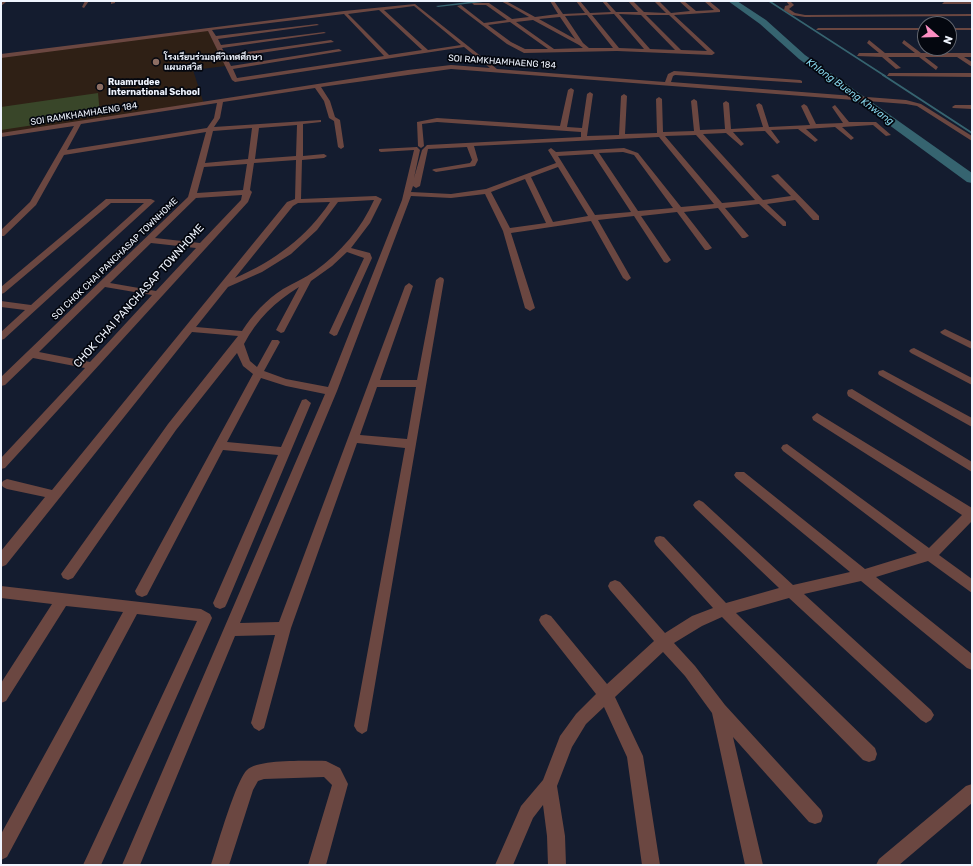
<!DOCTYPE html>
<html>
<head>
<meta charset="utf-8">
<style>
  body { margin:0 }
  #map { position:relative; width:973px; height:866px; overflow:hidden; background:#141c2f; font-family:Rubik,sans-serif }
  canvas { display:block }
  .frame { position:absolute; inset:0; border:2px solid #eff4fe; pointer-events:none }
  .north { position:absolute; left:917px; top:16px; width:40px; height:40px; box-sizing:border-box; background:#04070f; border:1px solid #62666f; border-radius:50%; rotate:110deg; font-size:11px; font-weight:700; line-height:16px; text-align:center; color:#eff4fe }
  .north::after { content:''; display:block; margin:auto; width:14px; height:18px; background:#fc8fc3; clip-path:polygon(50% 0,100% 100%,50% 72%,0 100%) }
</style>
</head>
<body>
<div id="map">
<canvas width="973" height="866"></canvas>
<div class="frame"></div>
<div class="north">N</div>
</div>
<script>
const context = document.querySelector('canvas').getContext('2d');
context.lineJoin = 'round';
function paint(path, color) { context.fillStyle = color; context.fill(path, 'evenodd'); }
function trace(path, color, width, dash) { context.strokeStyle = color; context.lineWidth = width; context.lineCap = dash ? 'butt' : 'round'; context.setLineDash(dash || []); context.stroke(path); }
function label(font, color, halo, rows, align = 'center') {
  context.font = font + ' Rubik,Sarabun,sans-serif'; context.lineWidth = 3.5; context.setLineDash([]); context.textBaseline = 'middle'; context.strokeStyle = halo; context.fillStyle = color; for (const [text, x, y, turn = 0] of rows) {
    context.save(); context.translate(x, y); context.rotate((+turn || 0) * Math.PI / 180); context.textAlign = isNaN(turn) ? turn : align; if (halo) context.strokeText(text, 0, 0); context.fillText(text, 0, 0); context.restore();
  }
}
const education = new Path2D(`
  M207 29 226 66 193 70 204 104 1 135V57Z`);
const green = new Path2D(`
  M98 93 100 115 1 130V107Z`);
const streamFar1 = new Path2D(`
  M769 1 885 76`);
const stream = new Path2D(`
  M883 75 972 133`);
const canal = new Path2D(`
  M476 1H492L438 7 436 6Z`);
const river = new Path2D(`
  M728 1H737L766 20 805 55 972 173V183L967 182 799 59 760 24Z`);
const street = new Path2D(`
  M1 1 6 2 1 6Z
  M85 1H89L84 8 82 7Z
  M111 1H115V3L111 4Z
  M501 1H506L535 17 558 14 550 1H554L563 14 585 13 576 1H580L590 13 611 12 602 1H606L616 12H638L628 1H633L644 12 666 13 654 1H659L671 13 690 11 679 1H684L696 11 714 10 704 1H709L720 10V12L674 15 715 53 712 55 617 51 524 53 507 44 457 6 461 5 484 23 507 20 486 5H474L472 3H489L512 19 529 17ZM614 14 644 49 619 48 592 15ZM619 14 641 15 675 50 650 49ZM587 15 613 48H589L583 43 565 16ZM646 15H669L707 51 681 50ZM560 17 575 39 539 19ZM533 20 579 45 583 48 554 49 516 22ZM510 22 548 49H525L511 42 488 25Z
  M786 1H790L794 5 789 9 795 13 805 15 972 14V16L805 17 792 15 784 10 785 6 789 5Z
  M944 2H972V4H942Z
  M415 4 497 69 665 82 668 74 674 71 800 80 802 81V83L675 75 673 76 671 82 906 100 921 104 972 136V141L917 106 906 104 451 69 321 87 330 101 335 117 340 120 344 147 341 149 338 147 334 121 329 118 324 101 315 88 223 102 220 118 214 127 321 120V122L303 124V156L324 154 327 156 324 158 302 160 301 199 376 196 382 199 370 223 351 248 370 253 372 258 337 335 334 336 329 333 364 258 347 252 332 266 311 281 284 332 281 333 276 330 299 287C275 302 257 319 244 344L250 361 257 367 272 340H278L280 342 264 371 286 379 328 387 402 200 414 150 381 152 379 151V149L417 147 420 150 414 178 422 150 427 145 581 137V132L437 122 422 124 424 146 421 148 418 146 417 122 437 118 560 126 568 90 571 88 574 90 567 127 582 128 587 94 590 92 593 94 587 136 619 135 621 96 624 94 627 96 625 134 657 133 656 99 659 97 662 99 663 132 694 131 691 101 694 99 697 101 700 130 725 129 723 103 726 101 729 103 731 129 763 127 756 105 759 103 762 105 769 127 810 125 801 106 804 104 807 106 816 124 843 123 832 107 835 105 849 122H876L891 135 886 136 873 125 842 127 854 138 851 140 835 127 806 129 818 140 815 142 798 129 771 130 780 142 777 144 765 131 733 132 744 144 741 146 726 133 703 134 763 200 791 196 771 176 778 174 819 216V220H813L795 200 767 204 786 222V226H783L759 204 725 208 749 236 745 238H742L718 208 684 212 712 248 708 250H705L677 212 641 216 671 260 667 263 664 262 634 216 598 220 631 278 627 281 623 278 591 221 511 233 535 308 530 311 525 308 503 231 485 194 451 198 411 196 337 391 240 623 279 622 405 286 409 283 413 286 380 380H417L436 280 440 277 443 278 444 280 367 731 362 734 357 731 354 726 405 448 357 443 291 628 264 728 259 731 254 728 251 723 275 635 235 636 140 865H122L325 394 286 386 261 378 227 442 281 447 302 400 306 399 311 403 227 603 225 607 220 609 215 607 213 603 278 455 223 450 147 595 142 597 137 595 135 591 253 374 243 366 237 353 176 430 73 578 68 580 63 578 61 574 168 424 238 336 192 332 6 565 1 567V551L45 497 7 489 3 487 1 484 3 481 7 479 52 490 287 202 295 199 296 160 254 163 250 190 252 192 248 202 5 468 1 469V458L85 368 33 358 5 385 1 386V377L188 197 206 132 64 155 36 205 4 236H1V230L30 202 74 126 1 137V133L408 70 451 65 490 68 464 47 235 82 232 80 208 31 1 58V54L344 11ZM414 6 461 45 428 50 384 10ZM379 10 422 50 389 55 348 14ZM344 14 384 56 237 78 233 69 342 51 339 49 231 66 227 58 334 42 331 40 226 55 222 48 326 33 324 32 221 45 218 39 319 25 317 24 216 36 212 30ZM217 103 214 118 207 128 67 150 81 124ZM297 125 296 156 255 159 259 128ZM252 128 248 159 205 163 213 131ZM696 135 755 200 722 203 665 136ZM659 137 714 204 681 207 638 153 624 148 556 152 551 148 548 150 556 163 486 189 451 194 411 192 413 186 416 188 420 186 428 149 467 147 472 160 470 163 434 169 432 170 436 172 475 166 478 160 474 146ZM623 152 634 155 673 208 638 211 599 153ZM593 154 631 212 595 215 558 156ZM247 164 243 190 197 193 204 167ZM558 167 588 216 553 222 531 177ZM525 179 546 223 510 228 491 192ZM242 195 241 200 200 243 155 238 196 198ZM374 200C361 229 341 252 315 271 305 278 293 283 283 289 266 300 253 314 242 331L196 327 228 287 262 272 291 254 317 230 338 202ZM330 202C307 237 274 261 235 278L293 206 298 203ZM151 243 196 248 156 291 110 283ZM105 287 152 295 90 362 39 352ZM377 387H416L407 439 360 435Z
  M818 28H925V30H816Z
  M949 28H972V30H949Z
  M869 40 885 53H915L902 43 904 40 921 53H972V57H964L972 62V67L957 57H925L938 67 936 70 919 57H888L901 68 896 69 882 57 857 56 859 53H879L867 43Z
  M889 73H972V77L887 76Z
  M955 105H972V109L953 108 952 107Z
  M106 199H151L155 201 4 339 1 340V332L25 310 1 307V301L31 305 144 203H111L4 293 1 294V287Z
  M945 329 972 342V349L942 334 940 332Z
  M914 348 972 378V385L911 353 909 351 911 349Z
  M883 370 972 418V427L879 375 878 373 879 371Z
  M852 389 972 462V472L848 396 847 393 848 390Z
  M817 413 972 508V521L939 555 972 579V593L928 561 876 577 972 654V670L967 668 861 581 804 594 931 710 934 715 931 720 926 723 921 720 789 598 736 613 875 748 877 754 875 760 869 762 863 760 722 617 702 626 674 643 695 666 725 705 821 810 823 816 821 822 815 824 809 822 733 737 763 865H745L712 713 685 676 663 652 615 697 643 756 660 865H642L627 757 604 707 586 724 572 747 557 786 565 836 566 865H548L547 836 543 805 533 818 513 865H495L521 806 543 780 560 736 576 714 596 694 541 624 539 620 541 616 546 614 551 616 607 684 654 641 610 590 608 586 610 582 615 580 620 582 665 633 692 616 713 608 656 545 654 541 656 537 660 536 664 537 726 603 779 588 695 508 693 505 695 502 699 500 703 502 793 585 850 572 736 478 734 475 736 472H744L865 569 917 553 783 451 781 448 783 445 787 444 929 548 962 515 813 420 812 417Z
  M1 586 201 609 210 614 212 618 101 865H83L197 621 137 614 7 857 1 860V834L123 612 66 606 6 701 1 703V683L52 604 1 598Z
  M326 761 340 768 348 784 326 865H308L332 785 324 777 264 779 258 781 253 790 229 865H211C217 847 236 780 247 770 258 759 309 761 326 761Z
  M972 784V803L899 865H876L879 859 966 786Z`);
const markers = [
  [156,62,4,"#8d6e63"],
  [100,87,4,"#8d6e63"]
];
const farPoinames = [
  ["โรงเรียนร่วมฤดีวิเทศศึกษา",164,57],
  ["แผนกสวิส",164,67],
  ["Ruamrudee",108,82],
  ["International School",108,92]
];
const farStreetnames = [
  ["SOI RAMKHAMHAENG 184",502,62,4],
  ["SOI RAMKHAMHAENG 184",84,114,-9],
  ["SOI CHOK CHAI PANCHASAP TOWNHOME",115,259,-44]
];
const farWaternames = [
  ["Khlong Bueng Khwang",850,92,36]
];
const streetNames = [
  ["CHOK CHAI PANCHASAP TOWNHOME",139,296,-48]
];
paint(education, '#2f2015');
paint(green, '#394629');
trace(streamFar1, '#366470', 1.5);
trace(stream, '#366470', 2);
paint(canal, '#366470');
paint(river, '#366470');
paint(street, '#6b4741');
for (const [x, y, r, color] of markers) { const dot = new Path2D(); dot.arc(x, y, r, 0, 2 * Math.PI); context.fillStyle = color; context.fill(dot); trace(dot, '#04070f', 1.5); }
label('bold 9px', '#eff4fe', '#04070f', farPoinames, 'left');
label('9px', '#eff4fe', '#04070f', farStreetnames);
label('italic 10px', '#88d8ed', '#04070f', farWaternames);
label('11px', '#eff4fe', '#04070f', streetNames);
</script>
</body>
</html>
